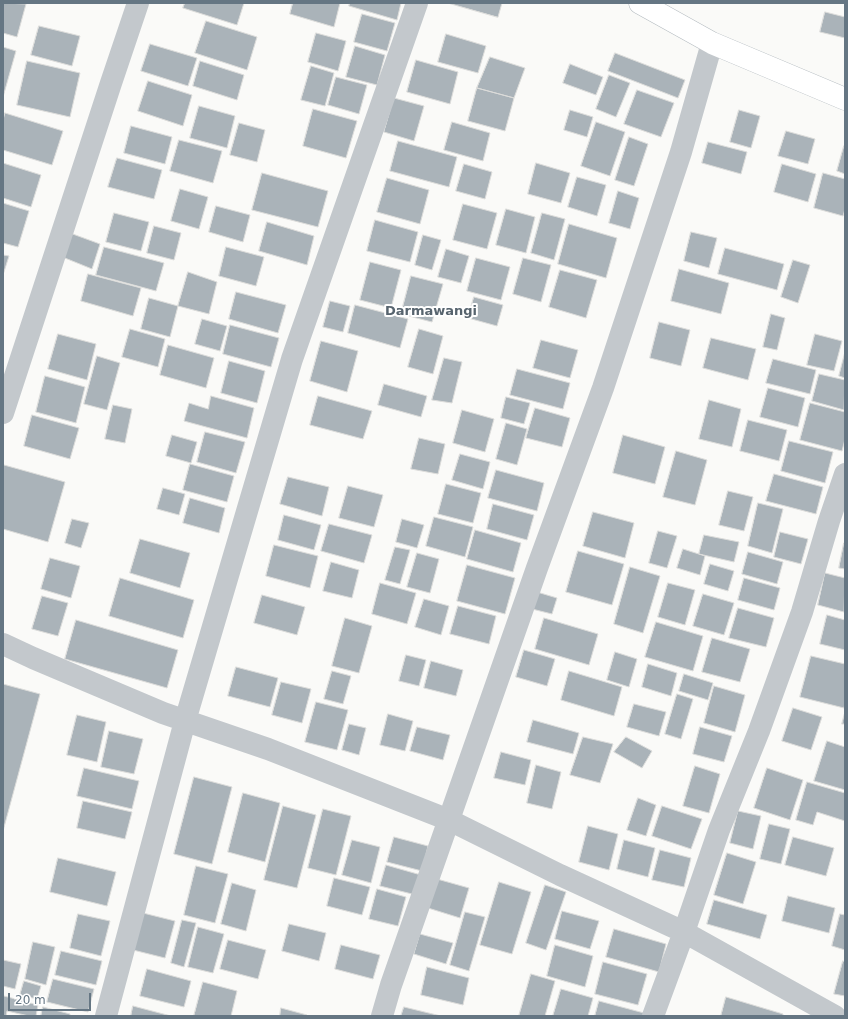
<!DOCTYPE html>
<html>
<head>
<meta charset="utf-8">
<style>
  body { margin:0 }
  #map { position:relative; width:848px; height:1019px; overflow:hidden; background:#fafaf8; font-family:"DejaVu Sans",sans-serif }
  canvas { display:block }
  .frame { position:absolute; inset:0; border:4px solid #657683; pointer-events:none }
  .scale { position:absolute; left:8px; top:993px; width:83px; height:18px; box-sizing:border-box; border:2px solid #657683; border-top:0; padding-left:5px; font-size:12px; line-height:14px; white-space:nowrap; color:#657683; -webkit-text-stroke:3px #fff; paint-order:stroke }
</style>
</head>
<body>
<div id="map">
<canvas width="848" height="1019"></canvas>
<div class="frame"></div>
<div class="scale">20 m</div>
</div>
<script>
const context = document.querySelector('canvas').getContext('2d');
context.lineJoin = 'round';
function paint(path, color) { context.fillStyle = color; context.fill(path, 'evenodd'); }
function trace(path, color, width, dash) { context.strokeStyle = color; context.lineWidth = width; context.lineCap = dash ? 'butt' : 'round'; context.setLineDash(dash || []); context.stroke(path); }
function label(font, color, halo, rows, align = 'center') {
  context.font = font + ' "DejaVu Sans",sans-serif'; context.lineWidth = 4; context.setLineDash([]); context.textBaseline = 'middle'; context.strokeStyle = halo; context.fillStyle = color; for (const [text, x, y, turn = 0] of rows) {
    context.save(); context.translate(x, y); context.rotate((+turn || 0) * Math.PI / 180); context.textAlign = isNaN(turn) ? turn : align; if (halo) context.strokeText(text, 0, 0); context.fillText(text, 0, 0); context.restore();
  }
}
const building = new Path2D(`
  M3 3 26 4 17 37 3 33Z
  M185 3H244L237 25 183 8Z
  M293 3H340L334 27 290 14Z
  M350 3H401L397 20 349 6Z
  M448 3H502L498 17Z
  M825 12 845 17V38L820 32Z
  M362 14 395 23 387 51 354 42Z
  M206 21 257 37 247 70 195 53Z
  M39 26 80 36 72 66 31 55Z
  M316 33 346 41 338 71 308 62Z
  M446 34 486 46 478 73 438 62Z
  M150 44 197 58 188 86 141 71Z
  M355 46 385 55 377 85 346 77Z
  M3 47 16 51 3 97Z
  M615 53 685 80 678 98 608 71Z
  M490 57 525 68 514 98 477 88Z
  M416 60 458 72 450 104 407 92Z
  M27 61 80 73 70 117 17 105Z
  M200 61 244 75 237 100 193 86Z
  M570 64 603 77 596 95 563 83Z
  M311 66 334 73 325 106 301 100Z
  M609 75 630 83 616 117 596 109Z
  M336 77 367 85 359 114 328 105Z
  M148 81 192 95 183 126 138 111Z
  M477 88 514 98 505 131 468 121Z
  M637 90 674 103 661 137 624 124Z
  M394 98 424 106 414 141 384 132Z
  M199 106 235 116 227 148 190 138Z
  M313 109 357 121 346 158 303 146Z
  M570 110 593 117 587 137 564 130Z
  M739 110 760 116 751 148 730 142Z
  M5 113 63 131 52 165 3 150V121Z
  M452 122 490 133 483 161 444 150Z
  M596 122 625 132 610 176 581 166Z
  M239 123 265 130 257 162 230 155Z
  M131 126 172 137 165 164 124 153Z
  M786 131 815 139 808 164 778 156Z
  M629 137 648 144 634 186 615 180Z
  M179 140 222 151 213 183 170 171Z
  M398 141 457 157 449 187 390 171Z
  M708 142 747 152 741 174 702 163Z
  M844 146 845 147V174L837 171Z
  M117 158 162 170 154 199 108 187Z
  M3 163 41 175 31 207 3 198Z
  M536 163 570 173 561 203 528 194Z
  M464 164 492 172 485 199 456 191Z
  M782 164 816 174 808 202 774 192Z
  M262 173 328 191 318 227 252 210Z
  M823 173 845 179V209L843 216 814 208Z
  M577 177 606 185 597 216 568 207Z
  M387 178 429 190 420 224 377 212Z
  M180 189 208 197 199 229 171 221Z
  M618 191 639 198 630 229 609 223Z
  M3 203 29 211 18 247 3 243Z
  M463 204 497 213 487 249 453 240Z
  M216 206 250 215 243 242 209 232Z
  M506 209 535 217 526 253 496 245Z
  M114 213 149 222 141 251 106 242Z
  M542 213 565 219 554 260 531 253Z
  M375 220 418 232 410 262 367 251Z
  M267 222 314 236 307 265 259 251Z
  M569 224 617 238 606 278 558 264Z
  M154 226 181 233 174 260 147 253Z
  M691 232 717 238 709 268 684 261Z
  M70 233 100 244 92 269 60 256Z
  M423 235 441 240 432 270 415 265Z
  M104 247 164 263 156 291 96 275Z
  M226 247 264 257 256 286 219 276Z
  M725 248 784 264 777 290 718 274Z
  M446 249 469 256 461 283 438 277Z
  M3 255 9 256 3 275Z
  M476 258 510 267 501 300 467 291Z
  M523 258 551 265 541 302 513 294Z
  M793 260 810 265 798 303 781 297Z
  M370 262 401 270 391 308 360 300Z
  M679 269 729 283 721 314 671 301Z
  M560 270 597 280 586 318 549 307Z
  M188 272 217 282 209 314 178 306Z
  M88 274 141 288 133 316 81 301Z
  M411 276 443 284 432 322 401 314Z
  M236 292 286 305 278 333 229 319Z
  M474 297 503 305 497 326 468 318Z
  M149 298 178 306 170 337 141 329Z
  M330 301 350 306 343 332 323 327Z
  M355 305 408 319 400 348 348 333Z
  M771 314 785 318 777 350 763 347Z
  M202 319 227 326 220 351 195 344Z
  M659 322 690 330 681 366 650 358Z
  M230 325 279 338 271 367 223 354Z
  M130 329 165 339 158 367 122 357Z
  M419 329 443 336 433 374 408 367Z
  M58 334 96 344 87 380 48 369Z
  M815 334 842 341 834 371 807 365Z
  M711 338 756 349 748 380 703 368Z
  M541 340 578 350 570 378 533 368Z
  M321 341 358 351 347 392 310 381Z
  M168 345 214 358 206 388 160 375Z
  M845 352V378L839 376Z
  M97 356 120 363 107 410 84 404Z
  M444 358 462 362 452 403 432 400Z
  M773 359 816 370 810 394 766 383Z
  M229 361 265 371 257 403 221 393Z
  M517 369 570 383 563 409 510 395Z
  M819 374 845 380 844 410 812 401Z
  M45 376 85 387 76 423 36 412Z
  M384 384 427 396 421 417 378 405Z
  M768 388 805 398 798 427 760 417Z
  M211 396 254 408 247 438 184 421 189 403 208 409Z
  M318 396 372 411 363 439 310 425Z
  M506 397 530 403 524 424 501 418Z
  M709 400 741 409 732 447 699 439Z
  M810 403 845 412V439L842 451 800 440Z
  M113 405 132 409 125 443 105 439Z
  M535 408 570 418 562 447 526 438Z
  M462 410 494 419 485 452 453 443Z
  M32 415 79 428 70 459 24 446Z
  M748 420 787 430 779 461 740 451Z
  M506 423 527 429 517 465 496 459Z
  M205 432 245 442 236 473 197 462Z
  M172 435 197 442 191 463 166 456Z
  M623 435 665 447 655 484 613 473Z
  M419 438 445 444 438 474 411 469Z
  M789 441 833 452 825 483 781 471Z
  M676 451 707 460 695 505 663 497Z
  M460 454 490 462 483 489 452 480Z
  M190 464 234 476 227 502 183 490Z
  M4 465 65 482 48 542 3 529Z
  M496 470 544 483 537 511 488 498Z
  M774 474 823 487 816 514 766 501Z
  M288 477 329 487 322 516 280 504Z
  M446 484 481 493 473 523 438 514Z
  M348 486 383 495 374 527 339 518Z
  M163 488 185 494 179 515 157 509Z
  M728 491 753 497 744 531 719 525Z
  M190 498 225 508 219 533 183 523Z
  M758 503 783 509 772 553 748 546Z
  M493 504 534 515 527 540 487 529Z
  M593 512 634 523 625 558 583 546Z
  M284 515 321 525 314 550 278 540Z
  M434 517 473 527 465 557 426 546Z
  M72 519 89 523 81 548 65 543Z
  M402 519 424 525 417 548 396 542Z
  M329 524 372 535 364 563 321 551Z
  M475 530 521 543 513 572 467 559Z
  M658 531 677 536 667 568 649 563Z
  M780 532 808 539 801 564 774 557Z
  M704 535 739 542 734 562 699 554Z
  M140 539 190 553 180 588 130 573Z
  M844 543H845V569L839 568Z
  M274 545 318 556 310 588 266 576Z
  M395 547 410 550 400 584 385 580Z
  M683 549 705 556 700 575 677 568Z
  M578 551 624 564 612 605 566 592Z
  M748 552 783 562 777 584 742 574Z
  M417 553 439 559 430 593 407 587Z
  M50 558 80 566 71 598 41 589Z
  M331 562 359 570 352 598 323 591Z
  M710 564 734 571 728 591 704 584Z
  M467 565 515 578 505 614 457 601Z
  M630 567 660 576 643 633 614 624Z
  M825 573 845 578 844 612 818 605Z
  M120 578 194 600 183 638 109 616Z
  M744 578 780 588 774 610 738 600Z
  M380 583 416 593 407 624 372 614Z
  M668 583 695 590 685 625 658 617Z
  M537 592 557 598 552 614 532 609Z
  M703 594 734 603 724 635 693 626Z
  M262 595 305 607 297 635 254 623Z
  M42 596 68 603 58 636 32 629Z
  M424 599 449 606 441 635 415 627Z
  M458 606 496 616 489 644 450 634Z
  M738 608 774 618 766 647 729 638Z
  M827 615 845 620V650L820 644Z
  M345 618 372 626 359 673 332 666Z
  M544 618 598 634 589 665 535 649Z
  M76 620 178 650 167 688 65 659Z
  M656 622 703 636 693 671 645 657Z
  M712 638 750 649 740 682 702 672Z
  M524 650 555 659 547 686 516 677Z
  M615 652 637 659 629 687 607 680Z
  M406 655 426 660 419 686 399 681Z
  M811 656 845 664V703L844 708 800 697Z
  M431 661 463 670 456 696 424 688Z
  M648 664 677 673 671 696 642 687Z
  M236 667 278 678 270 707 228 696Z
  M332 671 351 676 343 704 324 699Z
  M569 671 622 687 614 716 561 700Z
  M684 674 713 683 708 700 679 691Z
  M281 682 311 689 302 723 272 715Z
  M3 684 40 694 3 831Z
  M714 686 745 695 735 732 704 723Z
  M677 694 693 699 681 739 665 734Z
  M316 702 348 710 337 750 305 742Z
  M634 704 666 712 659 736 627 727Z
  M793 708 822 717 811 750 782 741Z
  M845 712V724H842Z
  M388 714 413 721 405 751 380 745Z
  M77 715 106 722 97 762 67 755Z
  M533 720 579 733 573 754 527 742Z
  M349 724 366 728 359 755 342 750Z
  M417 727 450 735 443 760 410 751Z
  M700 727 732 736 724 762 693 754Z
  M109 731 143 739 134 774 101 767Z
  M583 737 613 744 600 783 570 775Z
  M626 737 652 751 642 768 614 752Z
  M827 741 845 747V790L814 781Z
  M501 752 531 760 525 785 494 778Z
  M536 765 561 772 552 809 527 803Z
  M695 766 720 774 709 813 683 806Z
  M84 768 139 781 132 809 77 796Z
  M767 768 803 780 790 820 754 808Z
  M194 777 232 787 212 864 174 854Z
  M807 782 845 793V821L817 812 813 825 796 820Z
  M243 793 280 803 265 862 228 852Z
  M638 798 656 805 646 836 627 830Z
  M83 801 132 812 125 839 77 828Z
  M283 806 316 815 297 888 264 880Z
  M662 806 702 819 691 849 652 836Z
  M323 809 351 816 336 875 308 868Z
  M738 811 761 816 753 849 730 843Z
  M769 824 790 829 781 864 760 859Z
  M588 826 618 834 609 870 579 862Z
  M394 837 428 846 422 871 387 862Z
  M793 837 834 848 826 876 785 865Z
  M352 840 380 847 371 883 342 875Z
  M624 840 655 848 648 877 617 869Z
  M660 850 691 858 684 887 652 880Z
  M727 853 756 862 743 904 714 895Z
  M58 858 116 872 107 906 50 892Z
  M386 865 421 875 416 895 380 886Z
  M196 866 228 874 215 923 184 915Z
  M334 878 370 887 362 915 327 906Z
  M437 879 469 888 460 918 428 908Z
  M499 882 531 892 512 954 480 945Z
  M232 883 256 890 246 931 221 924Z
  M545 885 566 892 546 950 526 943Z
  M377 889 406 897 398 926 369 919Z
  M788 896 835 908 829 933 782 921Z
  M714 900 767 915 760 939 707 924Z
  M562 911 599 921 590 949 555 939Z
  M465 912 485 917 469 971 450 965Z
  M143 913 175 921 165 958 133 950Z
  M78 914 110 921 101 956 70 948Z
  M840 914 845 915V950L832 946Z
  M182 920 196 923 184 967 171 963Z
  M289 924 326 933 319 961 282 951Z
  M198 927 224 934 213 973 188 967Z
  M614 929 666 944 659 972 606 957Z
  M420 934 453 943 446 964 414 954Z
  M228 940 266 950 258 979 220 969Z
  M33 942 55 947 46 985 25 979Z
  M341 945 380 955 373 979 335 969Z
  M555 945 593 956 585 987 547 976Z
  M61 951 102 961 96 985 55 975Z
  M3 960 21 964 15 989 3 986Z
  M843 961 845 962V996L834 994Z
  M603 962 647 974 638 1005 595 994Z
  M427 967 469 978 463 1005 421 995Z
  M147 969 191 981 184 1007 140 996Z
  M531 974 555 981 545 1016H519Z
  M53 979 94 989 88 1012 47 1002Z
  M24 981 41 986 37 999 20 995Z
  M203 982 237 991 231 1016H194Z
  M561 989 593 998 588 1016H553Z
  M4 996 38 1005 36 1016H29L7 1011 6 1016H3Z
  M726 997 783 1014V1016H721Z
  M599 1001 644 1013V1016H595Z
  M133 1006 171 1016H131Z
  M43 1007 70 1014V1016H41Z
  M404 1007 441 1016H401Z
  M281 1008 307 1015 306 1016H280Z`);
const street = new Path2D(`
  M3 413 111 83 138 3
  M3 644 33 658 163 713 268 749 449 820 560 875 684 932 835 1016
  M106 1016 185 721 292 359 417 3
  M382 1016 391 985 537 568 603 388 681 152 712 43
  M653 1016 684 932 719 830 759 731 802 612 829 521 845 474`);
const secondary = new Path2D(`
  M640 3 712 43 845 99`);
const quarterNames = [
  ["Darmawangi",431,312]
];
paint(building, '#aab3b9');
trace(building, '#dcdcda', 1);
trace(secondary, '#b3babf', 23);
trace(street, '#c3c8cc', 22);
trace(secondary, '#fff', 22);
label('bold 13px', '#57646e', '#fff', quarterNames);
</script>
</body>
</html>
